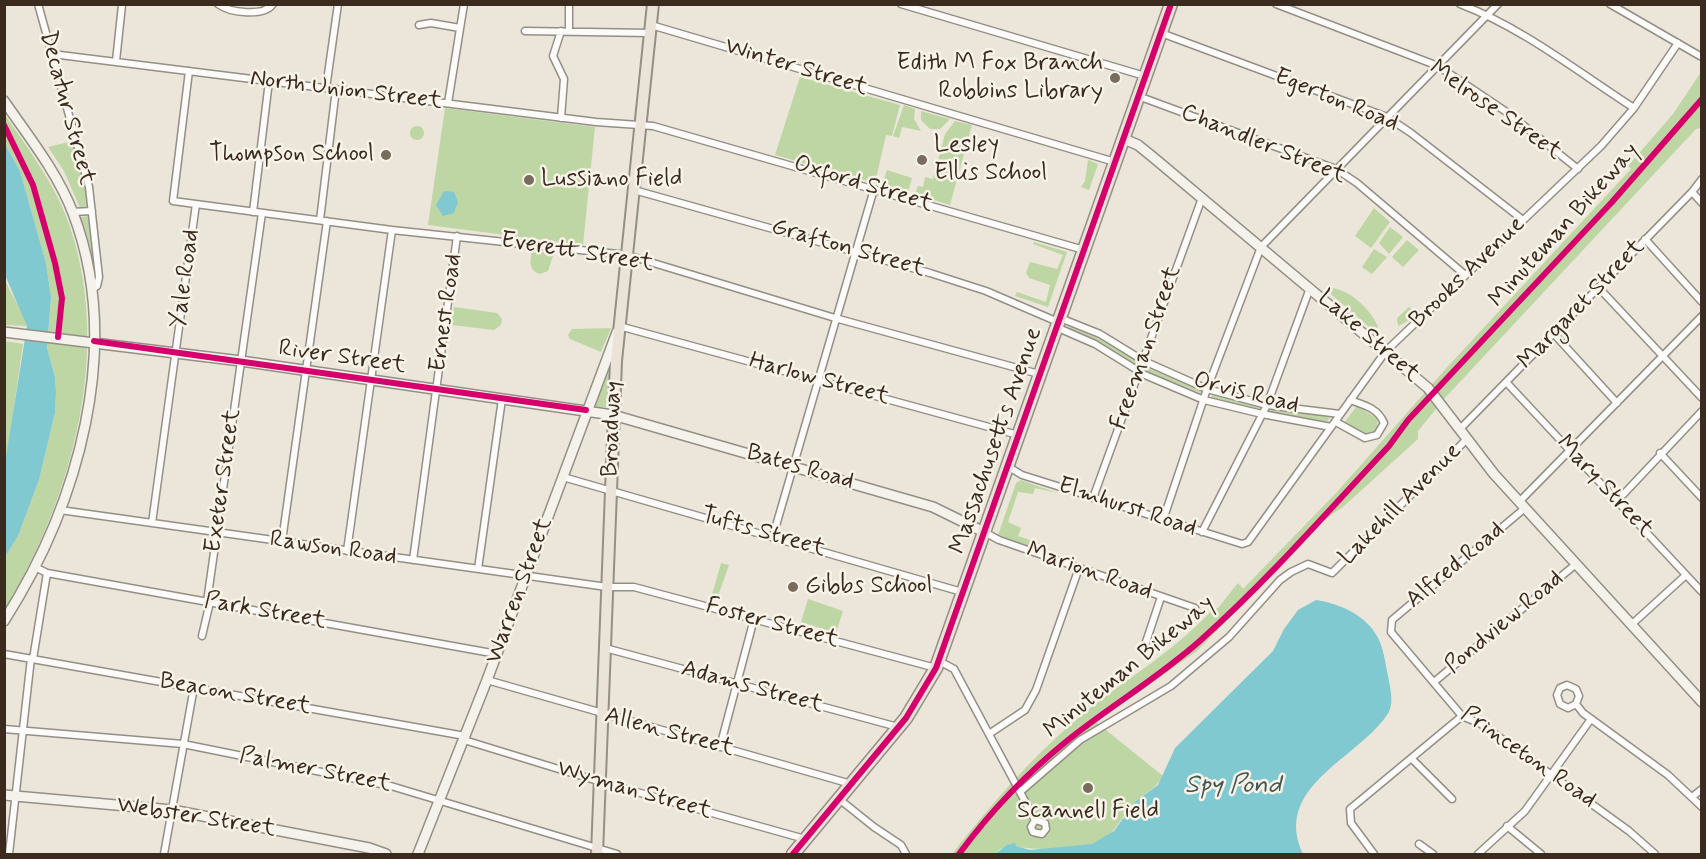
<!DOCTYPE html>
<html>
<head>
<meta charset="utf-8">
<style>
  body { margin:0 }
  #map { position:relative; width:1706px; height:859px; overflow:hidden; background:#ebe6d9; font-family:Mynerve,sans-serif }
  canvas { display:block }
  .frame { position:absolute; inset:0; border:6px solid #3b2a1e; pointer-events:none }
</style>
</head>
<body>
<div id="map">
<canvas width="1706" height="859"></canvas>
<div class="frame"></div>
</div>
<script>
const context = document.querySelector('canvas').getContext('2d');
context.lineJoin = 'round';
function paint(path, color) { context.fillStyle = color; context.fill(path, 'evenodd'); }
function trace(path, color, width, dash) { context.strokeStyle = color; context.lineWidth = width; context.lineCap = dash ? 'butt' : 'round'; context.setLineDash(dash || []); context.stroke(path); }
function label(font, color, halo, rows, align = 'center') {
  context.font = font + ' Mynerve,sans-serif'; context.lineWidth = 5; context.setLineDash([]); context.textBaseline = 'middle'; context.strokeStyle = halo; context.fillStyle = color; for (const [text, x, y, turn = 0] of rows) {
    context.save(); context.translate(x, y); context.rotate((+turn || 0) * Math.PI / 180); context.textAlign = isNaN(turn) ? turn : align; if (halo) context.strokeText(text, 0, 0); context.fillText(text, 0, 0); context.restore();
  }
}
const green = new Path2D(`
  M1701 72V128L1696 129 1444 399 1418 431V439L1344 506 1323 521 1197 651 1096 722 1163 776C1156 789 1143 794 1133 805 1122 816 1116 831 1103 840 1087 850 1033 851 1016 846L1015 844 1000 849 995 854H952C990 806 1029 760 1076 720 1120 682 1172 654 1211 611L1218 608 1238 583 1243 589 1337 492 1451 363 1631 169 1628 166 1673 114Z
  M800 77 900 105 892 136 886 135 875 183 775 155Z
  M904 105 915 109 914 119 921 131 902 127 899 138 893 136Z
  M445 108 595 127 583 245 428 225Z
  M921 111 950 119 940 129H930L921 120Z
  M5 115C27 147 51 179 66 216 115 345 73 496 5 609V557L18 536 39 480 55 413 56 392 55 377 47 348 51 297 46 263 20 171 5 144Z
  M955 121 972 125 950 205 915 194 918 186 923 187 925 177 933 179 945 134Z
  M410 133a7 7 0 1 1 14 0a7 7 0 1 1-14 0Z
  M73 141 86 188 88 207 80 208 64 171 48 147Z
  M1088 160 1098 164 1089 190 1081 187 1085 181Z
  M887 170 912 178 908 192 882 185Z
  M1374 208 1390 222 1371 248 1355 236Z
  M90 216 96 275H95L80 217Z
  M1390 227 1403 237 1389 254 1379 243Z
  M1407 240 1419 250 1403 267 1392 257Z
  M1034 242 1067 252 1048 307 1015 296 1017 292 1046 302 1050 285 1029 278 1026 273 1030 262 1057 269 1063 255 1033 244Z
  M1374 249 1387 257 1372 274 1362 267Z
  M532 251 554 253 548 271 540 274C528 270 530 261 532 251Z
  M4 275C8 294 23 307 27 326L5 325Z
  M1330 288C1348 288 1372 310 1378 327L1376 333 1326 290Z
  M454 307 497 313 502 319 501 325 494 330 451 325Z
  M1409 307 1415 311C1410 319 1408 322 1398 326L1397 318Z
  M1069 327 1100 339 1136 360 1135 364 1102 345 1067 331Z
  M611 328 601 352 570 339 568 335 572 329Z
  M5 341 23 344 5 469Z
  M1147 367 1202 391 1201 393 1151 374 1146 370Z
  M609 371 608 407H594Z
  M1213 394 1262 407V410L1211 398Z
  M1357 406 1378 419 1376 432 1368 436 1343 424Z
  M1273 409 1330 417 1327 422 1268 412Z
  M1021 480 1057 493 1035 488 1033 494 1018 492 1008 522 1021 528 1018 536 1040 543 1038 549 998 535 1016 483Z
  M721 563 729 565 718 596 712 595Z
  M808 599 843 611 836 633 801 622Z`);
const water = new Path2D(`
  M5 144 20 171 46 263 51 297 47 348 55 377 56 392 55 413 39 480 18 536 5 557 4 469 27 326 5 275Z
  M444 191 454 192 458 202 454 213 443 216 436 205Z
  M1316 600C1338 603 1366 615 1377 636 1384 648 1385 663 1388 676 1390 688 1395 704 1387 715 1356 760 1272 787 1303 854H995L1007 845 1015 843 1016 846 1030 850 1092 844 1114 831 1135 802 1158 785 1175 748 1273 651 1284 629 1298 610Z`);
const street = new Path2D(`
  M38 4 89 187 99 277 97 286 91 290
  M218 4C230 13 264 17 273 4
  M901 4 1145 76
  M1276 4 1438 66 1508 113 1578 169
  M1460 4C1523 28 1578 72 1634 108
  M1610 4 1700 56
  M419 25 431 23 460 28
  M651 25 1115 162
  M525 31 650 33
  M561 31 553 56 564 79 561 118
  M569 31V4
  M1161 33 1387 117 1411 133 1523 220
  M52 54 596 122 653 126 1084 250
  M116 61 122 5
  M189 71 173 201 392 230 627 255 835 318 1039 374
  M326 88 338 4
  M1138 96 1336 169 1357 183 1464 274
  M448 103 464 4
  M634 190 930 273 986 291 1058 322
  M1692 192 1702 203
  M72 212 92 211
  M253 212 269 81
  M320 220 336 89
  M1645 239 1702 302
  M1599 288 1702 398
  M1060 318 1100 334 1144 361 1207 389 1267 405 1340 414
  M619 326 1018 435
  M1056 327 1095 344 1145 375 1204 400 1262 414 1331 427
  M1554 334 1617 403
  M1507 383 1702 592
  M1336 422 1365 438 1377 435 1384 423C1378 408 1364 405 1350 400
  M1460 429 1692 192 1702 179
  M1660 453 1702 498
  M1007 466 1022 475 1242 544 1248 542 1386 351 1601 146 1634 108 1678 43
  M563 477 962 592
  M1093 498 1202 198
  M1618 500 1702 411
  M1519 502 1702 316
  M1525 508 1392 620 1391 632 1462 716 1481 724 1629 831 1655 854
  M60 510 607 587H634L936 668
  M1163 520 1207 389 1261 247 1498 4
  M152 523 196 204
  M984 532 999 540 1195 608
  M1202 532 1267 405 1310 288
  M773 536 874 189
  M282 541 327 221
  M347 551 392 230
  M413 560 457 236
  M35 567 47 573 497 654
  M478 569 502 399
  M207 602 262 213
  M1631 625 1686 575
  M202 636 210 602
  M605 648 898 727
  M1143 651 1161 597
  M4 654 465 736
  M33 659 47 573
  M939 661 954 669 1035 820 1031 827 1033 832 1042 834 1046 829 1045 823 1035 820
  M487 680 851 784
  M1434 682 1576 564
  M1576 704 1579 696 1576 689 1567 685 1560 688 1557 695 1560 704 1568 708 1576 704 1583 713 1668 775 1702 807
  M4 729 183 744 391 786 617 854
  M989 734 1025 710 1036 690 1079 568
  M464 740 601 782 805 839
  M720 747 754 619
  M1412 759 1452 799
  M1020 792 1080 740 1171 686 1229 637 1280 580 1291 572 1308 564 1332 573 1467 439
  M1692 797 1702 789
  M839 799 874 827 901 845 906 854
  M1507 826 1541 854
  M1419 844 1433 854
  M9 854 31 658
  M164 854 194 687
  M1374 854 1351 823 1350 809 1462 716
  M1478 854 1525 811 1591 719`);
const secondary = new Path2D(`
  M4 101C29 137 57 172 73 213 124 347 78 505 4 621
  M1124 139 1138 145 1154 158 1428 388 1494 474 1702 702
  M4 332 241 361 613 415 933 507 984 532
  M4 795 172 810 369 848 386 854
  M418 854 487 680 617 332`);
const primary = new Path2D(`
  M597 854 616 361 653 4`);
const highway = new Path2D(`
  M793 854 906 718 936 668 1171 4`);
const cycleway = new Path2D(`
  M4 125 33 185 55 263 62 298 58 337
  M94 341 586 410
  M793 854 906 718 936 668 1171 4
  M959 854C990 812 1027 773 1068 740 1112 705 1161 676 1202 639 1269 579 1328 511 1389 446L1408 420 1612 202 1702 99`);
const markers = [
  [1115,78,6,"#796c5f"],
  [386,155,6,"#796c5f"],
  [922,160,6,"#796c5f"],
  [529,180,6,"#796c5f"],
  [793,587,6,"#796c5f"],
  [1088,788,6,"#796c5f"]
];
const poiNames = [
  ["Edith M Fox Branch",1103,64,"right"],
  ["Robbins Library",1103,92,"right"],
  ["Lesley",934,146],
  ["Ellis School",934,174],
  ["Thompson School",374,155,"right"],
  ["Lussiano Field",541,180],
  ["Gibbs School",805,587],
  ["Scannell Field",1088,812,"center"]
];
const streetNames = [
  ["Winter Street",796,68,17],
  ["North Union Street",346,91,7],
  ["Egerton Road",1336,101,22],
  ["Decatur Street",66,108,75],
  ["Melrose Street",1495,111,35],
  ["Chandler Street",1263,145,22],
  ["Oxford Street",863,185,17],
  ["Minuteman Bikeway",1565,226,-48],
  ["Grafton Street",848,249,16],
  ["Everett Street",577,253,9],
  ["Brooks Avenue",1468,273,-44],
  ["Yale Road",186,279,-82],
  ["Margaret Street",1582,305,-46],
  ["Ernest Road",447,313,-82],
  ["Lake Street",1368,337,41],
  ["Freeman Street",1147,348,-71],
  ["River Street",342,358,8],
  ["Harlow Street",819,380,15],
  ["Orvis Road",1246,394,14],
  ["Broadway",613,429,-88],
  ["Massachusetts Avenue",997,441,-71],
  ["Bates Road",800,468,16],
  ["Exeter Street",224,481,-82],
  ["Mary Street",1604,487,47],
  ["Lakehill Avenue",1401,505,-45],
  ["Elmhurst Road",1127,508,18],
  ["Tufts Street",763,533,16],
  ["Rawson Road",333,549,8],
  ["Alfred Road",1456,566,-40],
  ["Marion Road",1089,572,19],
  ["Warren Street",520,591,-70],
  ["Park Street",265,612,10],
  ["Pondview Road",1505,623,-40],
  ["Foster Street",772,624,15],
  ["Minuteman Bikeway",1130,668,-39],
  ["Adams Street",752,688,15],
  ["Beacon Street",235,695,10],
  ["Allen Street",669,733,15],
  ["Princeton Road",1528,758,35],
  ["Palmer Street",315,771,11],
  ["Wyman Street",634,791,16],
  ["Webster Street",196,818,9]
];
const waterNames = [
  ["Spy Pond",1233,787]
];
paint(green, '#bed6a3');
paint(water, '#80c9d1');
trace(street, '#948f86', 9);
trace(secondary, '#948f86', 12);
trace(primary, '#948f86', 14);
trace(highway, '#948f86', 15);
trace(street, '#fcfbf9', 6);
trace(secondary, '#f5f2ec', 9);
trace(primary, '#ebe3d7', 10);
trace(highway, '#ebe3d7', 12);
trace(cycleway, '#d6006c', 6);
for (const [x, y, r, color] of markers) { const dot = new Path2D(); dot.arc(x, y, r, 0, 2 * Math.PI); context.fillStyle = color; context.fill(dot); trace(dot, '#f7f3e8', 2); }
label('24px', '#3b2a1e', '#f7f3e8', poiNames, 'left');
label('24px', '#3b2a1e', '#f7f3e8', streetNames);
label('italic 26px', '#425653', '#f7f3e8', waterNames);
</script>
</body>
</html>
